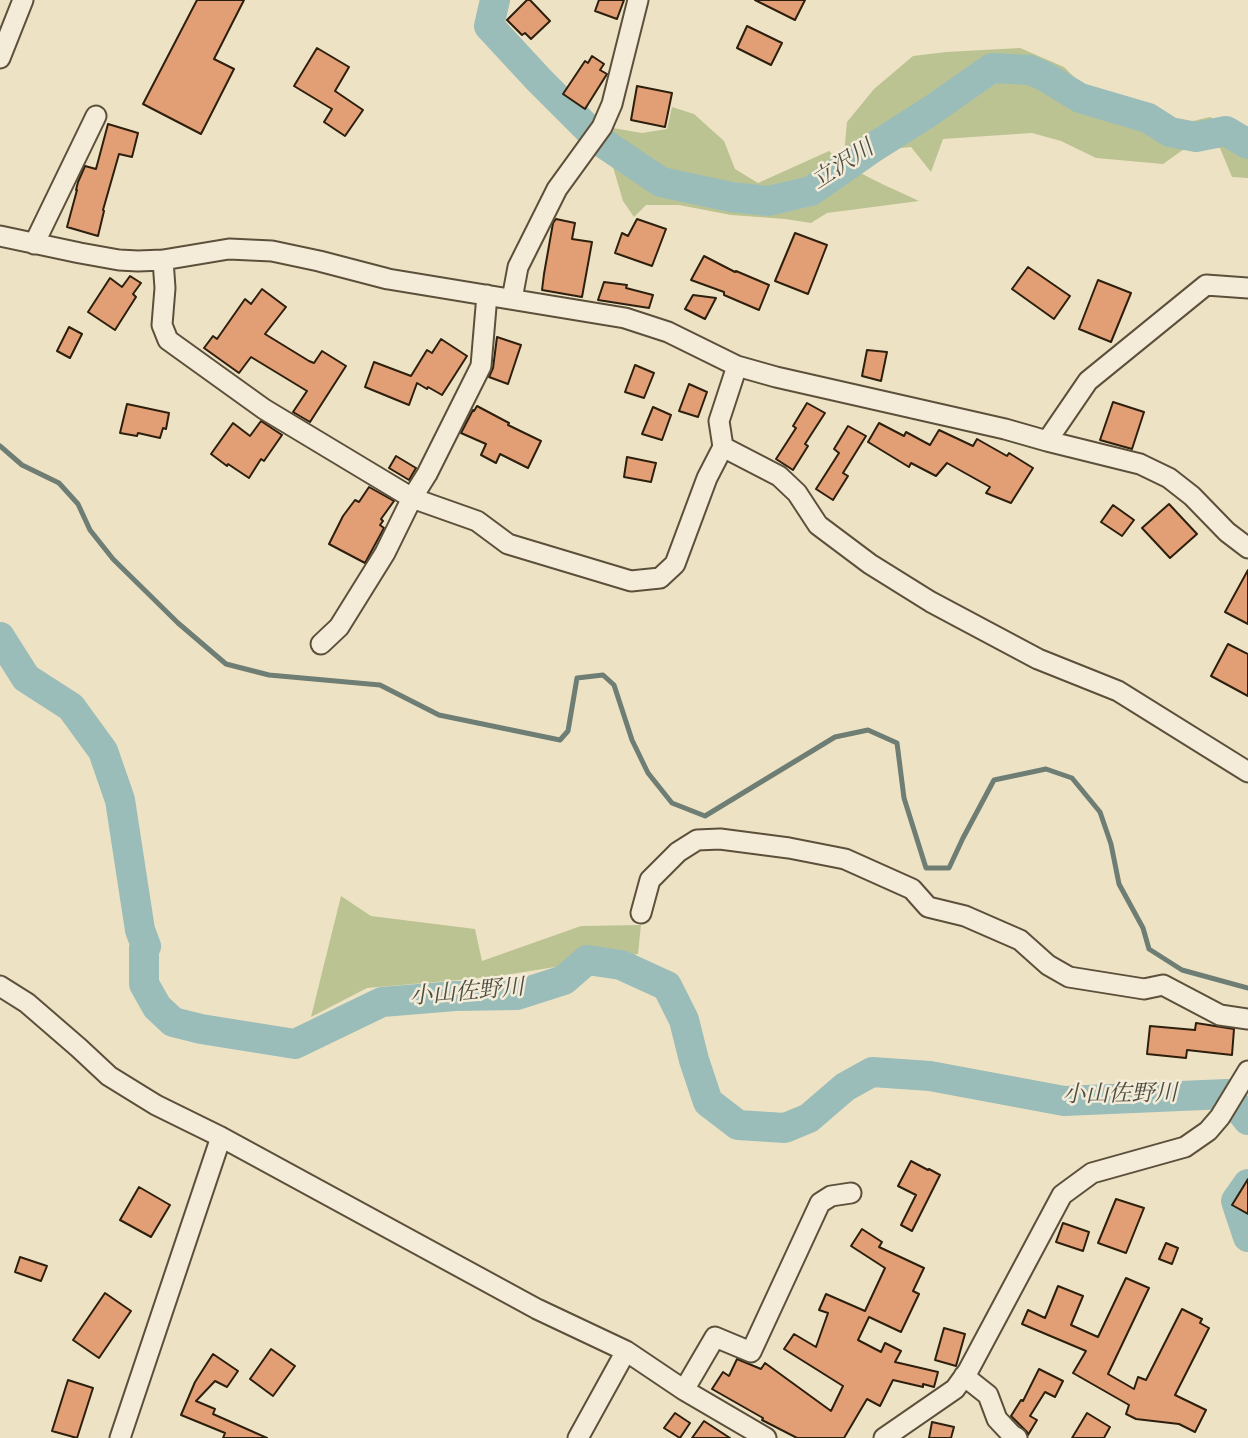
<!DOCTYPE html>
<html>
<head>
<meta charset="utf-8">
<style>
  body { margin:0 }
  canvas { display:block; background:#eee2c4 }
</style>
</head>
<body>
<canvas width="1248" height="1438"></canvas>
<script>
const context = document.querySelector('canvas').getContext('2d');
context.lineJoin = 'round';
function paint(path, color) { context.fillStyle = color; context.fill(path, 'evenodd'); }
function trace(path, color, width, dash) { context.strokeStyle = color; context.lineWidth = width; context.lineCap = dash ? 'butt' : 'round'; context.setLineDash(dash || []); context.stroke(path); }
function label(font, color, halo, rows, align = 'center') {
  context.font = font + ' "Sorts Mill Goudy","Noto Serif JP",serif'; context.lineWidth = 5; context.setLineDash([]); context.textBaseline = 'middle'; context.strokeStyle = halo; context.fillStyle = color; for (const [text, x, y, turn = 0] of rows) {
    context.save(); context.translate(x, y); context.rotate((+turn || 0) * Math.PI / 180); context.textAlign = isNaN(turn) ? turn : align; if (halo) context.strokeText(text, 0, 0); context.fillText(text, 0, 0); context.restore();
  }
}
const green = new Path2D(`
  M1020 48 1064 67 1093 96 1180 124 1210 117 1248 133V178L1232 177 1220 148 1187 147 1163 164 1096 158 1061 141 1032 133 943 139 931 172 911 147 844 154 847 122 874 89 913 56 946 52Z
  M672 107 694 114 724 141 735 169 758 183 829 151C855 174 888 186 919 201L827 213 811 223 785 219 731 215 679 205H646L634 217 623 201 613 167 605 149 613 128 642 133 667 129Z
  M341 896 371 916 475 929 482 961 581 926 641 925 638 954 492 977 367 988 311 1017Z`);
const stream = new Path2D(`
  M0 446 22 465 59 483 78 504 90 530 113 559 178 623 226 664 269 675 380 685 439 715 560 740 568 731 577 678 603 675 614 685 632 740 648 773 672 803 705 816 835 737 868 730 897 743 904 798 926 868H949L963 838 994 780 1046 769 1072 778 1100 812 1111 844 1119 884 1143 928 1149 949 1182 970 1248 988`);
const river = new Path2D(`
  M495 0 489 26 539 80 600 141 661 182 731 197 768 201 811 191 874 147 929 112 992 68 1030 70 1044 76 1080 98 1148 118 1170 132 1196 137 1226 131 1248 144
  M0 637 26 678 71 707 103 751 120 800 140 930 146 946 144 948V984L157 1007 173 1022 201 1029 295 1044 382 1002 455 996 517 995 564 980 587 960 621 965 667 986 684 1020 694 1060 708 1102 738 1125 785 1128 809 1118 845 1087 872 1072 930 1076 1064 1101 1227 1094 1248 1120
  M1248 1184 1236 1201 1248 1237`);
const building = new Path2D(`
  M197 0H244L214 59 234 69 201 134 143 104Z
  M527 0H530L550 21 531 39 525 33 522 35 507 20Z
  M599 0H624L617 19 595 11Z
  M755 0H805L795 20Z
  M747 26 782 43 771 65 737 48Z
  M317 48 349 67 335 91 363 110 345 136 324 122 332 109 294 86Z
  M592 56 604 64 600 70 607 74 585 109 563 94 585 61 588 63Z
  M637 86 672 93 665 127 631 120Z
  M108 124 138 133 132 157 119 154 103 210 104 211 98 236 67 227 77 190H76L78 182 85 166 96 169Z
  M556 219 575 223 572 239 592 242 582 297 542 290 544 274 553 223Z
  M637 219 666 229 652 266 615 253 622 233 628 236Z
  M795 233 827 245 808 294 775 281Z
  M704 256 735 272 736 271 769 285 759 310 724 295V292L691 280Z
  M1028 267 1070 296 1054 319 1012 289Z
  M130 276 141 283 133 294 136 297 115 330 88 312 110 278 122 287Z
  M1098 280 1131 293 1111 342 1079 329Z
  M604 282 627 285 626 288 653 295 649 308 598 300Z
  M262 289 286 307 265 334 309 361 314 363 322 351 346 366 310 422 293 412 307 391 251 357 239 373 204 348 213 336 217 339 245 299 251 304Z
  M693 295 716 298 705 319 685 309Z
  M69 327 82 334 70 358 57 351Z
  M497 337 521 345 508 384 489 377 493 368Z
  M441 339 467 356 442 395 428 387 427 389 417 383 409 405 365 387 374 362 411 376 427 350 432 353Z
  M867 350 887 352 881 381 862 376Z
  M635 365 654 373 644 398 625 392Z
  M689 384 707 392 698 417 679 411Z
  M1113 402 1144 412 1132 449 1100 440Z
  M807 403 825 413 805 444 808 446 793 470 776 459 796 428 793 426Z
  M127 404 169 413 166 429 163 428 160 438 138 433 137 436 120 433Z
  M477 406 509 423 508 425 541 441 528 468 500 454 496 463 481 455 486 444 461 433 473 410 474 411Z
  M653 407 671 415 662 440 642 434Z
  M261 421 282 435 264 461 261 459 249 478 228 464 227 466 211 454 233 423 250 436Z
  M879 423 904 436 906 432 930 445 939 430 973 446 977 439 1007 456 1009 453 1033 468 1011 503 986 493 990 487 947 463 936 476 911 463 909 467 868 442Z
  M848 426 866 436 843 473 848 476 833 500 816 489 839 453 834 449Z
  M396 456 416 468 409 480 389 468Z
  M627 457 656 463 651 482 624 477Z
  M369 487 394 501 381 519 383 521 380 525 384 528 365 563 329 544 343 516 355 500 359 502Z
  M1169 504 1197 534 1170 558 1142 528Z
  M1113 505 1134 520 1122 536 1101 522Z
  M1248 570V624L1225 612Z
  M1228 644 1248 654V696L1211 676Z
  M1196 1023 1234 1029 1232 1055 1187 1050 1186 1058 1147 1054 1150 1026 1195 1030Z
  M911 1161 928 1170 929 1169 940 1175 912 1231 901 1225 916 1195 898 1186Z
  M1248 1179V1214L1232 1205Z
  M139 1187 170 1205 151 1237 120 1220Z
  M1116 1199 1144 1208 1126 1253 1098 1243Z
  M1063 1223 1089 1232 1083 1251 1056 1242Z
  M862 1229 882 1242 879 1247 924 1268 913 1291 919 1294 901 1332 869 1317 858 1340 881 1352 885 1343 901 1351 895 1362 938 1372 934 1387 923 1384V1387L893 1380 880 1406 867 1399 844 1438H797L762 1420 763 1418 712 1389 723 1372 729 1376 737 1359 761 1369 765 1363 831 1411 843 1386 784 1349 794 1334 816 1347 828 1313 819 1310 826 1294 865 1311 885 1268 851 1246Z
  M1166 1243 1178 1248 1172 1264 1159 1259Z
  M20 1257 47 1266 41 1281 15 1272Z
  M1126 1278 1149 1288 1108 1374 1134 1389 1138 1377 1146 1380 1182 1309 1202 1319 1200 1323 1209 1328 1175 1395 1206 1410 1195 1432 1179 1424 1136 1419 1126 1414 1129 1405 1073 1373 1086 1351 1022 1324 1028 1310 1045 1318 1058 1286 1083 1296 1071 1325 1098 1337Z
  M105 1293 131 1311 99 1358 73 1340Z
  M944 1328 965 1334 956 1366 935 1360Z
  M271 1349 295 1366 273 1396 250 1379Z
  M213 1354 238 1371 227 1387 215 1381 196 1401 215 1409 213 1414 267 1438H223L225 1433 181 1415 195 1382Z
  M1039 1369 1063 1381 1055 1397 1045 1392 1030 1416 1037 1420 1028 1435 1027 1432 1011 1416 1021 1400 1023 1401Z
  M68 1380 93 1388 77 1438 52 1431Z
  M675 1413 690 1423 680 1438 664 1428Z
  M1087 1413 1110 1427 1104 1438H1072Z
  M704 1421 730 1438H692Z
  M932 1422 954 1427 951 1438H929Z`);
const minor = new Path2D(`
  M0 58 23 0
  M0 236 80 253 119 260 138 261 163 260 229 249 272 251 319 261 388 279 625 318 668 332 737 366 776 377 1005 429 1047 441 1140 464 1169 478 1192 496 1227 532 1248 548
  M34 244 96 116
  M163 260 165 288 162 325 168 340 264 409 412 498 477 521 508 544 631 581 660 578 675 564 707 478 723 447 719 421 737 366
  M512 299 518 267 557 189 602 127 612 104 638 0
  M1047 441 1088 381 1206 285 1248 288
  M723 447 779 476 797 493 818 525 870 564 931 602 1038 659 1118 691 1248 772
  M321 644 339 627 385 553 412 498 427 474 481 366 487 295
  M641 913 650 880 678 852 697 840 720 839 789 848 845 859 912 889 928 907 965 916 1020 940 1048 965 1069 977 1144 989 1163 985 1220 1015 1248 1019
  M0 986 27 1003 79 1048 109 1076 156 1105 221 1137 537 1309 626 1351 684 1390 766 1438
  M964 1376 988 1395 997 1419 1012 1435 1017 1438
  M684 1390 715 1337 751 1352 820 1203 831 1196 851 1193
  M120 1438 221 1137
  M578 1438 626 1351
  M884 1438 955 1389 968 1371 1062 1195 1092 1173 1185 1147 1208 1131 1220 1117 1248 1071`);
const waterNames = [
  ["立沢川",844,167,-33],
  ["小山佐野川",467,995,-5],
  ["小山佐野川",1120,1097,-1]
];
paint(green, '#bbc392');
trace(stream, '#6e7e74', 5);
trace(river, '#9abdb9', 30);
paint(building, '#e29e75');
trace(building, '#2c1f0d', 2);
trace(minor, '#5c503b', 23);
trace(minor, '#f4ecd9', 19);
label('italic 23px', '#4d4e41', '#f4ecd9', waterNames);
</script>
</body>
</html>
